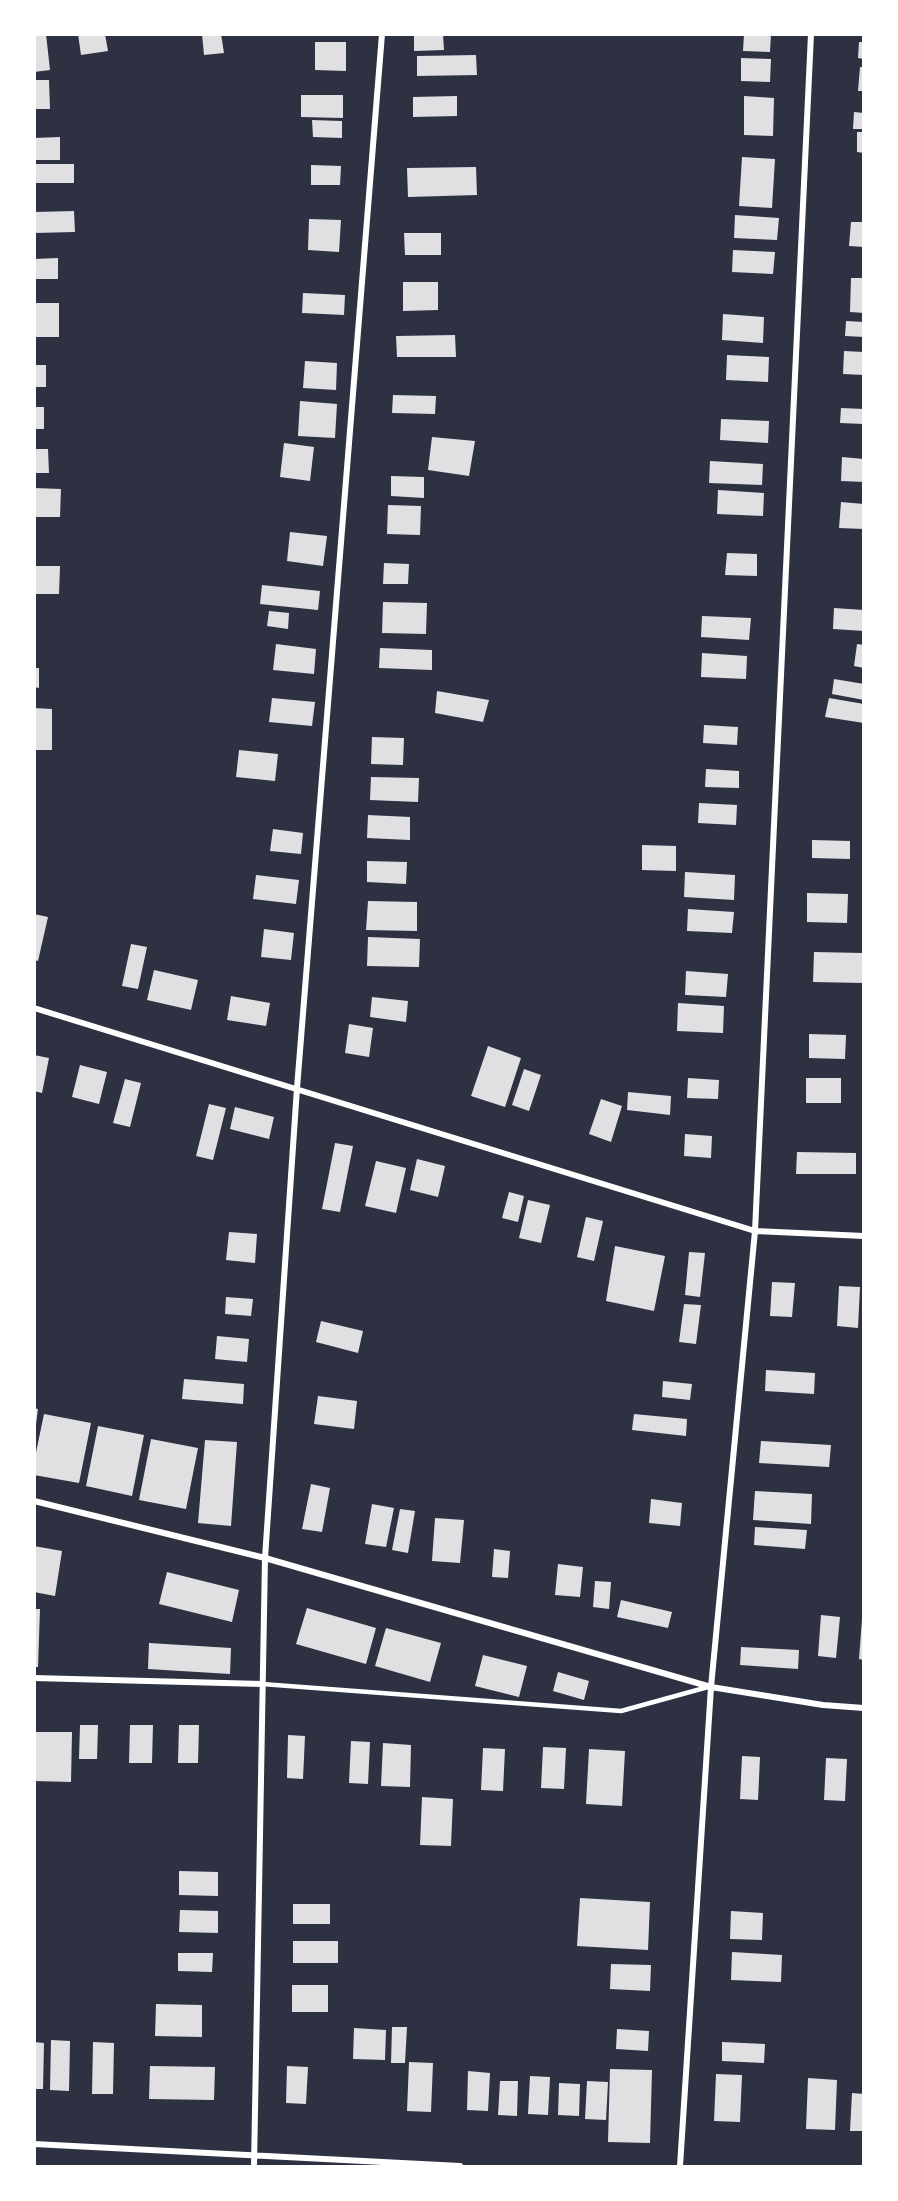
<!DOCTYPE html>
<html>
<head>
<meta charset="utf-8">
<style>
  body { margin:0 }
  #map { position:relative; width:898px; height:2201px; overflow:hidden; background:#2d3142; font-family:"Fira Sans",sans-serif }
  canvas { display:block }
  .frame { position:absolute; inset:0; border:36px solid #fff; pointer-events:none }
</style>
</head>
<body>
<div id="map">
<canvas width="898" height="2201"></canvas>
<div class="frame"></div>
</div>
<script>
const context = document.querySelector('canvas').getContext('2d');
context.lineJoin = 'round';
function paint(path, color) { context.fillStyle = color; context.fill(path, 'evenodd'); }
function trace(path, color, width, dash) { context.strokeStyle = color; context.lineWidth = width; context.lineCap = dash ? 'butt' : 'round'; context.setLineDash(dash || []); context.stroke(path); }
const building = new Path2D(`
  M34 34H46L50 70 34 72Z
  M78 34H105L108 51 81 55Z
  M202 34H221L224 53 204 55Z
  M414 34H443L444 50 414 51Z
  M744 34H771L770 52 743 51Z
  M315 42H346V71L315 70Z
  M859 42H864V59L858 58Z
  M476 55 477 75 417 76V56Z
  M741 58 771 59 770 82 741 81Z
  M860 67H864V91H858Z
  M34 80H49L50 109H34Z
  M301 95H343V118L301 117Z
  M457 96V116L413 117V97Z
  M744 96 774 98 773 136 744 135Z
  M854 112 864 113V129H853Z
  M312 120 342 121V138L313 137Z
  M857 132H864V153L857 152Z
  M60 137V160H34V138Z
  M742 157 775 159 772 208 739 206Z
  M34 164H74V183H34Z
  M311 165 341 166 340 185H311Z
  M476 167 477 195 408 197 407 168Z
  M74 211 75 232 34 233V212Z
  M735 215 779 218 777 240 734 238Z
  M309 219 341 220 339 252 308 250Z
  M851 222H864V247L849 246Z
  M404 233H441V255H405Z
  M733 250 775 252 773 274 732 272Z
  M58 258V279H34V259Z
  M851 278H864V313L850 312Z
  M403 282H438V310L403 311Z
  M303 293 345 295 344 315 302 313Z
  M34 303H59V337H34Z
  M723 314 764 317 763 343 722 340Z
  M846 321 864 322V337L845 336Z
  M455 335 456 357H397L396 336Z
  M844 351 864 352V375L843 374Z
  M727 355 769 357 768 382 726 380Z
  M305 361 337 363 336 390 303 388Z
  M34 365H46V387H34Z
  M393 395 436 396 435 414 392 413Z
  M300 401 337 404 335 438 298 436Z
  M34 407H44V429H34Z
  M841 408 864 409V424L840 423Z
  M721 419 769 421 768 443 720 440Z
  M432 437 475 441 469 476 428 470Z
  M284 443 314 447 310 481 280 477Z
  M34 449H48L49 473H34Z
  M842 457 864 459V482L841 481Z
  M710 461 763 464 762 485 709 483Z
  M391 476 424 477V498L391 496Z
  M34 488 61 489 60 517H34Z
  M718 490 764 493 763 516 717 514Z
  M841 502 864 504V529L839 528Z
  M388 505 421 506 420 535 387 534Z
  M290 532 327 536 323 566 287 561Z
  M727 553 757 554V576L725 575Z
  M384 563 409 564 408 584H383Z
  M34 566H60L59 594H34Z
  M262 585 320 591 318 610 260 604Z
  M383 602 427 603 426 634 382 633Z
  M834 608 864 610V631L833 629Z
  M269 611 289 613 288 629 267 626Z
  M702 616 751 618 749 640 701 637Z
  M276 644 316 649 314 674 273 670Z
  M857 644 864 645V668L854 666Z
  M380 648 432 650V670L379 668Z
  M702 653 747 656 746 679 701 677Z
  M34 668H39V688L34 687Z
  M834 679 864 684V700L832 694Z
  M437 691 489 700 483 722 435 713Z
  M272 698 315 702 312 726 269 722Z
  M829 698 864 704V723L825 717Z
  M34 708 52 709V750H34Z
  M704 725 738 727 737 745 703 743Z
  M372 737 404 738 403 765 371 764Z
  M239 750 278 754 275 781 236 777Z
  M706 769 739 771V788L705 787Z
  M371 777 419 778 418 802 370 800Z
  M699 803 737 805 736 825 698 823Z
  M368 815 410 817V840L367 838Z
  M273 829 303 833 301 854 270 851Z
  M812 840 850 841V859L812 858Z
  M642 845 676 846V871L642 870Z
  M367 861 407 862 406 884 367 882Z
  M685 872 735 875 734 900 684 897Z
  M256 875 299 880 296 904 253 899Z
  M807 893 848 894 847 923 807 922Z
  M368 901 417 902V931L366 930Z
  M688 909 734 912 732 933 687 931Z
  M34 914 48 917 38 961 34 960Z
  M264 929 294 933 291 960 261 957Z
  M368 937 420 939 419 967 367 966Z
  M131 944 147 947 138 989 122 986Z
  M814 952 864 953V983L813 982Z
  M154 970 198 980 191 1010 147 1000Z
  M686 971 728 974 726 997 685 995Z
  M231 996 270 1003 266 1026 227 1020Z
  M372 997 408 1001 406 1022 370 1017Z
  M678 1003 724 1006 723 1033 677 1031Z
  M349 1024 373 1028 369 1057 345 1053Z
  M809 1034 846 1035 845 1059 809 1058Z
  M488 1046 521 1058 505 1107 471 1096Z
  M34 1055 49 1058 42 1093 34 1091Z
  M80 1065 107 1072 99 1104 72 1097Z
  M524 1069 541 1075 529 1111 512 1105Z
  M688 1078 719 1080 718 1099 687 1098Z
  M806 1078H841V1103H806Z
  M125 1079 141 1083 130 1127 113 1123Z
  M628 1092 671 1096 670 1115 627 1110Z
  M601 1099 622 1106 611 1142 589 1134Z
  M209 1104 226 1108 213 1160 196 1156Z
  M235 1107 274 1117 269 1139 230 1129Z
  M685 1134 712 1136 711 1158 684 1156Z
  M335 1143 353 1146 340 1212 322 1209Z
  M797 1152 856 1153V1174H796Z
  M417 1159 445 1166 438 1197 410 1190Z
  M376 1161 406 1168 396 1213 365 1206Z
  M509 1192 524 1196 518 1222 502 1218Z
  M528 1200 550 1205 541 1243 519 1238Z
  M586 1217 603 1221 594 1261 577 1257Z
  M229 1232 257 1234 255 1263 226 1260Z
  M615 1246 665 1256 654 1311 606 1301Z
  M689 1252 705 1253 700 1297 685 1295Z
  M772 1282 795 1283 792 1317 770 1316Z
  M839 1286 860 1287 858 1328 837 1326Z
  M226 1297 253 1299 251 1316 225 1314Z
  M684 1304 701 1305 696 1344 679 1342Z
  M321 1321 363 1331 358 1353 316 1342Z
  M217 1336 249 1339 247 1362 215 1359Z
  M766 1370 815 1373 814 1394 765 1391Z
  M184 1379 244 1384 243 1404 182 1399Z
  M663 1381 692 1384 690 1400 662 1397Z
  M318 1396 357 1401 354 1429 314 1424Z
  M34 1408 38 1409 36 1424H34Z
  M44 1414 91 1423 79 1483 34 1475V1462Z
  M634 1414 687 1419 686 1436 632 1430Z
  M98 1426 144 1435 132 1496 86 1486Z
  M151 1439 198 1448 186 1509 139 1500Z
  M205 1440 237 1442 231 1526 198 1523Z
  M761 1441 831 1445 829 1467 759 1463Z
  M311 1484 330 1488 322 1532 302 1529Z
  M755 1491 812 1494 811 1524 753 1520Z
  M651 1499 682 1503 680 1526 649 1523Z
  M372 1504 394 1508 386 1547 365 1544Z
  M400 1509 415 1511 408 1553 392 1550Z
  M435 1518 464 1520 460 1563 432 1561Z
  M755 1527 807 1530 805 1549 754 1545Z
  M34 1546 62 1551 55 1596 34 1592Z
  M494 1549 510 1551 508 1578 492 1577Z
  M558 1564 583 1567 580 1597 555 1595Z
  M167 1572 239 1590 232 1622 159 1604Z
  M595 1581 611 1582 609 1609 593 1607Z
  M621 1600 672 1612 668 1628 617 1617Z
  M307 1608 376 1628 366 1664 296 1644Z
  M34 1609H40L38 1667H34Z
  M821 1615 840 1617 836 1658 818 1656Z
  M862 1619H864V1660L859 1659Z
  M386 1628 441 1643 430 1682 375 1666Z
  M149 1643 231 1648 230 1674 148 1669Z
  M741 1647 799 1650 798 1669 740 1665Z
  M483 1655 527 1666 519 1697 475 1686Z
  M558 1672 589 1681 584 1700 553 1691Z
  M80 1725H98L97 1759H79Z
  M130 1725H153L152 1763H129Z
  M179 1725H199L198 1763H178Z
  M35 1732H72L71 1782 34 1781Z
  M288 1735 305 1736 303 1779 287 1778Z
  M351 1741 370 1742 368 1784 349 1783Z
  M383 1743 411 1745 410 1787 381 1786Z
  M543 1747 566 1748 564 1789 541 1788Z
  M483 1748 505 1749 503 1791 481 1790Z
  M589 1749 625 1751 622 1806 586 1804Z
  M742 1756 760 1757 758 1800 740 1799Z
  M826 1758 847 1759 845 1801 824 1800Z
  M422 1797 453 1799 451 1846 420 1845Z
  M179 1871 218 1872V1896L179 1895Z
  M580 1898 650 1902 648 1950 577 1946Z
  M293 1904H330V1924H293Z
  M180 1910 218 1911V1933L179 1932Z
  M731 1911 763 1913 762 1940 730 1939Z
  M293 1941H338V1963H293Z
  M732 1952 782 1955 781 1982 731 1980Z
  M178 1953H213L212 1972 178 1971Z
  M611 1964 651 1965 650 1991 610 1989Z
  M292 1985H328V2012H292Z
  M156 2004 202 2005V2037L155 2036Z
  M392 2027H407L405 2063H391Z
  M354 2028 386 2030 385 2060 353 2059Z
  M617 2029 649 2031 648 2051 616 2049Z
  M51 2040 70 2041 69 2091 50 2090Z
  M34 2042 44 2043 43 2089H34Z
  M93 2042 114 2043 113 2094H92Z
  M722 2042 765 2044 764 2063 722 2061Z
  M409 2062 433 2063 431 2112 407 2111Z
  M150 2066 215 2067 214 2100 149 2099Z
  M287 2066 308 2067 306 2104 286 2103Z
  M610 2069 652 2070 650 2143 608 2142Z
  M468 2071 490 2073 488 2111 467 2110Z
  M716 2074 742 2075 740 2122 714 2121Z
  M530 2076 550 2077 548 2115 528 2114Z
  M808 2078 837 2080 835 2130 806 2129Z
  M500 2081H518L517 2116 498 2115Z
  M587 2081 608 2082 606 2120 585 2119Z
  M559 2083 580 2084 579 2116 558 2115Z
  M852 2093 864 2094V2131H850Z`);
const service = new Path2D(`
  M262 1684 621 1711 708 1687`);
const minor = new Path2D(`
  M34 1008 755 1231 864 1236
  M34 1501 265 1558 711 1687 823 1705 864 1708
  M34 1678 262 1684
  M34 2144 460 2166
  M254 2166 265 1558 297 1088 382 34
  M680 2166 711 1687 755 1231 811 34`);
paint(building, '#e0e0e3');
trace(service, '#fff', 4.5);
trace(minor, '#fff', 6);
</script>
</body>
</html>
